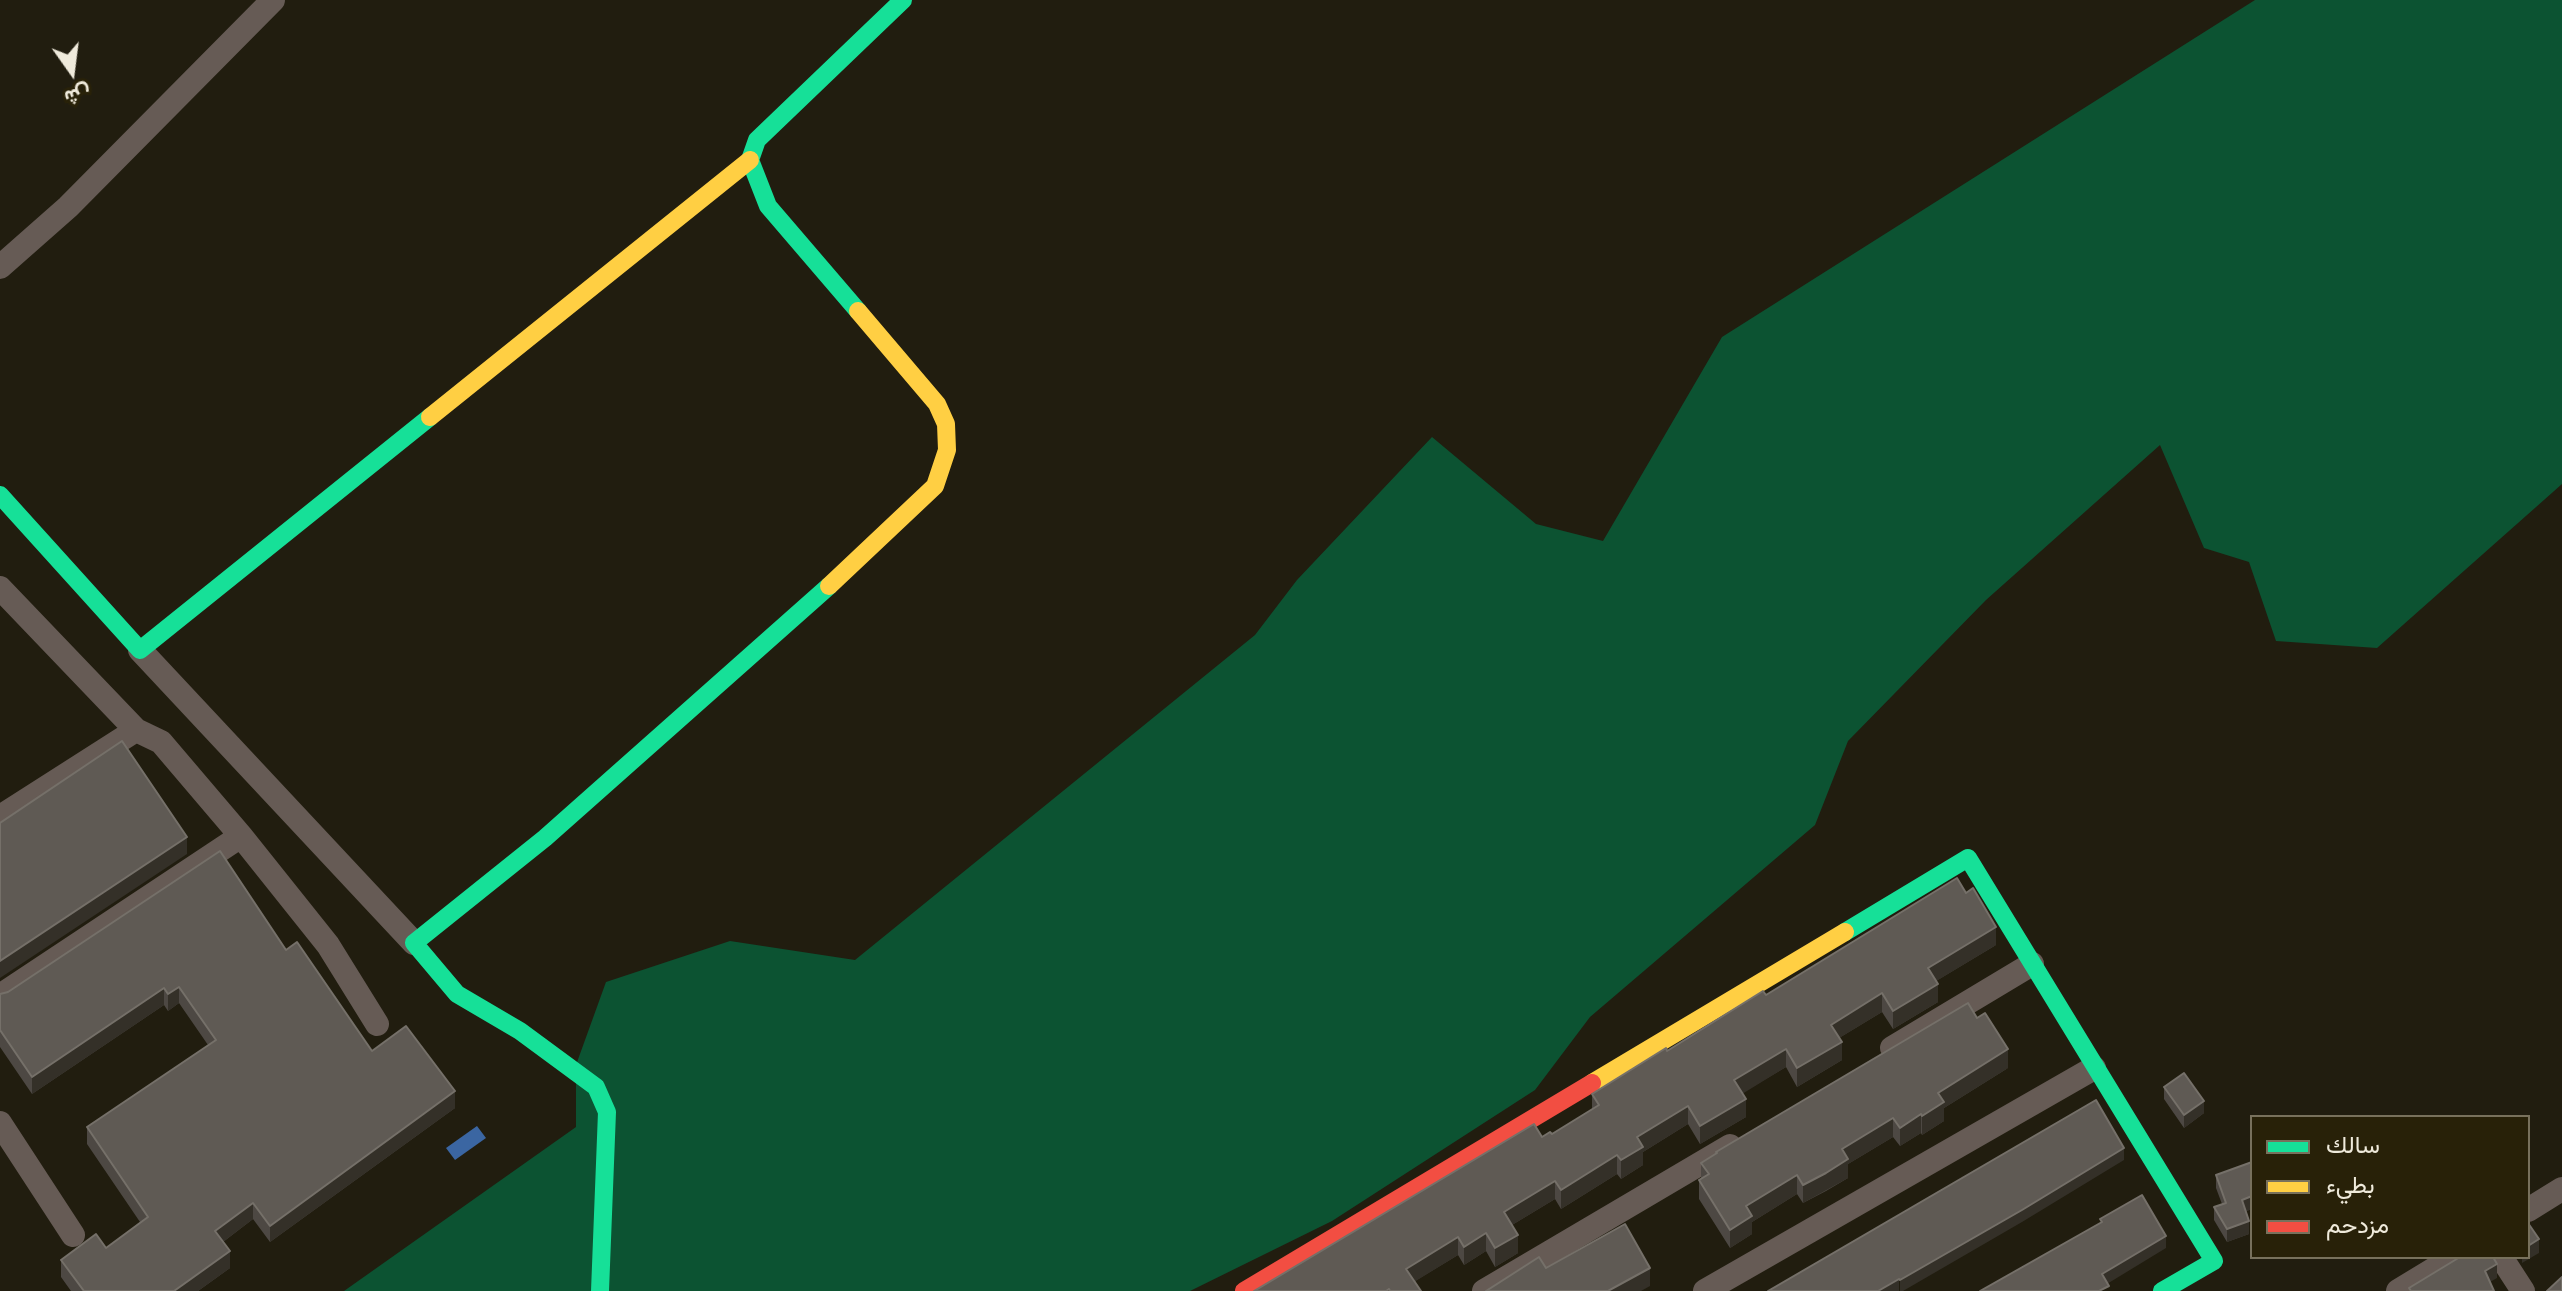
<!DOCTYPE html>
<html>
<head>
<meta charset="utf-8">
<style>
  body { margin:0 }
  #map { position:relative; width:2562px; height:1291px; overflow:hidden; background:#211d0f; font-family:Karla,Vazirmatn,sans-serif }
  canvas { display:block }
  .legend { position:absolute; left:2250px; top:1115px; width:280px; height:144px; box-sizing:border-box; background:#282108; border:2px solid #78715c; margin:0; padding:10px 14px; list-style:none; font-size:24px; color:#efeadb }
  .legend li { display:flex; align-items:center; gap:16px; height:40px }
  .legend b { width:40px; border:2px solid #78715c }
  .north { position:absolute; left:32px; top:32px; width:80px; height:80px; -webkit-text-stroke:6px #282108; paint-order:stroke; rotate:166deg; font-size:22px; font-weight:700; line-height:32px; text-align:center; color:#efeadb }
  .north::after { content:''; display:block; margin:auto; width:28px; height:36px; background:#efeadb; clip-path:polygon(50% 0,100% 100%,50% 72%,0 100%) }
</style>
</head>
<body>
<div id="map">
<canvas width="2562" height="1291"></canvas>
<ul class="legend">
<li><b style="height:10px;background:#16e098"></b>سالك</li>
<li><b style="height:10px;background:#ffcf43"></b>بطيء</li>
<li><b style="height:10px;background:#f24e42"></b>مزدحم</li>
</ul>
<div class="north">ش</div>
</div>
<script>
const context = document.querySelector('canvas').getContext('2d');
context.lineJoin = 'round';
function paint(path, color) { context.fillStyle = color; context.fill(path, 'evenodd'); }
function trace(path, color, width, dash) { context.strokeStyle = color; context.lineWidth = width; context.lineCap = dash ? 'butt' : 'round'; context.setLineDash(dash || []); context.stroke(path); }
const forest = new Path2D(`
  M2255 0H2562V484L2377 648 2276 641 2249 562 2204 548 2160 445 1986 600 1848 741 1815 825 1590 1017 1535 1090 1332 1221 1190 1291H344L576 1127V1065L606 982 730 941 855 960 1255 635 1297 580 1432 437 1536 524 1603 541 1722 337Z`);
const water = new Path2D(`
  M477 1126 486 1138 455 1160 446 1148Z`);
const street = new Path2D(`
  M0 267 68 207 273 0
  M0 588 136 730 161 742 241 836 328 945 377 1024
  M140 650 414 943
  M0 817 136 730
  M0 996 241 836
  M1892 1048 2032 964
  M0 1123 73 1235
  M2528 1210 2562 1189
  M2501 1257 2523 1291
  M1484 1291 1730 1146
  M1705 1291 2094 1068
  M2398 1291 2454 1257`);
const fast = new Path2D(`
  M858 311 768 206 750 160 757 140 903 0
  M0 495 140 650 430 417
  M1845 932 1968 858 2214 1261 2162 1291
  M600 1291 607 1112 596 1087 520 1031 457 994 414 943 545 838 829 586`);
const slow = new Path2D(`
  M430 417 750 160
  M829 586 935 486 947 450 946 424 937 404 858 311
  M1592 1083 1845 932`);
const jam = new Path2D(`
  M1244 1291 1592 1083`);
const wall = new Path2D(`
  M1996 945 1936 981 1938 1002 1893 1029 1882 1012 1839 1038 1842 1060 1797 1087 1786 1067 1742 1093 1746 1117 1700 1144 1688 1124 1643 1152V1165L1621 1179 1617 1174 1561 1209 1555 1199 1512 1225 1518 1253 1495 1267 1486 1251 1464 1265 1458 1255 1415 1281 1421 1291H1254L1542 1137 1552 1134 1592 1109V1094L1766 995Z
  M286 950 372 1051 455 1108 270 1242 253 1219 223 1242 230 1268 198 1291H71L61 1277V1260L106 1248 140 1222 87 1144V1127L208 1045 179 1003 168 1011 164 1005 32 1094 0 1047V994Z
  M2008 1068 1944 1108V1121L1922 1135 1921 1133 1900 1146 1893 1137 1848 1164V1178L1826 1191 1803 1203 1797 1194 1752 1222V1234L1730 1248 1699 1199V1180L1701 1179V1163L1716 1154V1152Z
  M2164 1087 2204 1113 2184 1128 2164 1099Z
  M2252 1162V1209L2246 1211 2249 1234 2227 1242 2214 1220V1207L2222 1204 2216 1188V1175Z`);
const shadedWall = new Path2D(`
  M187 837V854L0 978V961Z
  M1996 927V945L1928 986V968Z
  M1938 984V1002L1893 1029V1011Z
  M179 987V1003L168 1011V994Z
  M164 988V1005L32 1094V1077Z
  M1882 993V1012L1831 1043V1025Z
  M1842 1042V1060L1797 1087V1068Z
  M1786 1049V1067L1734 1099V1080Z
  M2008 1049V1068L1944 1108V1121L1922 1135V1116L1938 1093Z
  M455 1091V1108L270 1242V1226Z
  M1746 1099V1117L1700 1144V1126Z
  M2204 1101V1113L2184 1128V1115Z
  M1688 1106V1124L1643 1152V1165L1621 1179V1160L1637 1137Z
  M1921 1114V1133L1900 1146V1128Z
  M1893 1118V1137L1848 1164V1178L1803 1203V1185L1842 1149Z
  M2124 1148V1160L2022 1222 1903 1291H1900V1280Z
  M1617 1155V1174L1561 1209V1190Z
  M1797 1175V1194L1752 1222V1234L1730 1248V1230L1746 1206Z
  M1555 1181V1199L1512 1225 1504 1212Z
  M2252 1196V1209L2242 1213V1200Z
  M253 1203V1219L215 1248V1231Z
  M2249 1221V1234L2227 1242V1229Z
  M1486 1233V1251L1464 1265V1247Z
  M1518 1235V1253L1495 1267V1248Z
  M2166 1236V1248L2102 1287V1274Z
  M1458 1237V1255L1406 1287V1269Z
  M2539 1239V1253L2522 1263V1257H2528V1246Z
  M230 1251V1268L198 1291H174Z
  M2497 1264V1278L2485 1285V1271Z
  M1650 1268V1286L1641 1291H1608Z
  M1899 1279V1291H1878Z`);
const building = new Path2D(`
  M122 741 187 837 0 961V823Z
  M220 851 286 950 297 942 372 1051 406 1026 455 1091 270 1226 253 1203 215 1231 230 1251 174 1291H84L61 1260 96 1234 106 1248 148 1217 87 1127 216 1040 179 987 168 994 164 988 32 1077 0 1030V994L8 992Z
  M1957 878 1966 893 1973 888 1996 927 1928 968 1938 984 1893 1011 1882 993 1831 1025 1842 1042 1797 1068 1786 1049 1734 1080 1746 1099 1700 1126 1688 1106 1637 1137 1643 1147 1621 1160 1617 1155 1561 1190 1555 1181 1512 1207 1504 1212 1518 1235 1495 1248 1486 1233 1464 1247 1458 1237 1406 1269 1421 1291H1390L1389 1289 1386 1291H1254L1534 1124 1542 1137 1550 1132 1552 1134 1599 1105 1592 1094 1666 1048 1667 1051 1763 991 1766 995Z
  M1968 1003 1977 1018 1985 1013 2008 1049 1938 1093 1944 1102 1922 1116 1921 1114 1900 1128 1893 1118 1842 1149 1848 1159 1826 1173 1803 1185 1797 1175 1746 1206 1752 1216 1730 1230 1699 1180 1709 1174 1701 1163 1717 1153 1716 1152Z
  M2184 1073 2204 1101 2184 1115 2164 1087Z
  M2096 1100 2124 1148 2022 1210 1900 1280 1899 1279 1878 1291H1768Z
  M2252 1162V1196L2242 1200 2249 1221 2227 1229 2214 1207 2226 1203 2216 1175Z
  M2142 1195 2166 1236 2102 1274 2109 1286 2099 1291H1980L2102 1222 2100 1219Z
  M2528 1223 2539 1239 2528 1246Z
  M1625 1224 1650 1268 1608 1291H1486L1539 1257 1546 1268Z
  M2460 1257H2493L2497 1264 2485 1271 2494 1291H2411L2409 1288Z
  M2562 1277V1291H2547Z`);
paint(forest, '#0c5332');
paint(water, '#3b66a2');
trace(street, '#665b55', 24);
trace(fast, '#16e098', 18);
trace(slow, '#ffcf43', 18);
trace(jam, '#f24e42', 18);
paint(wall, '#4d4843');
paint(shadedWall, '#343028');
paint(building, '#5f5a54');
trace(building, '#757069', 2);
</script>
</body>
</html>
